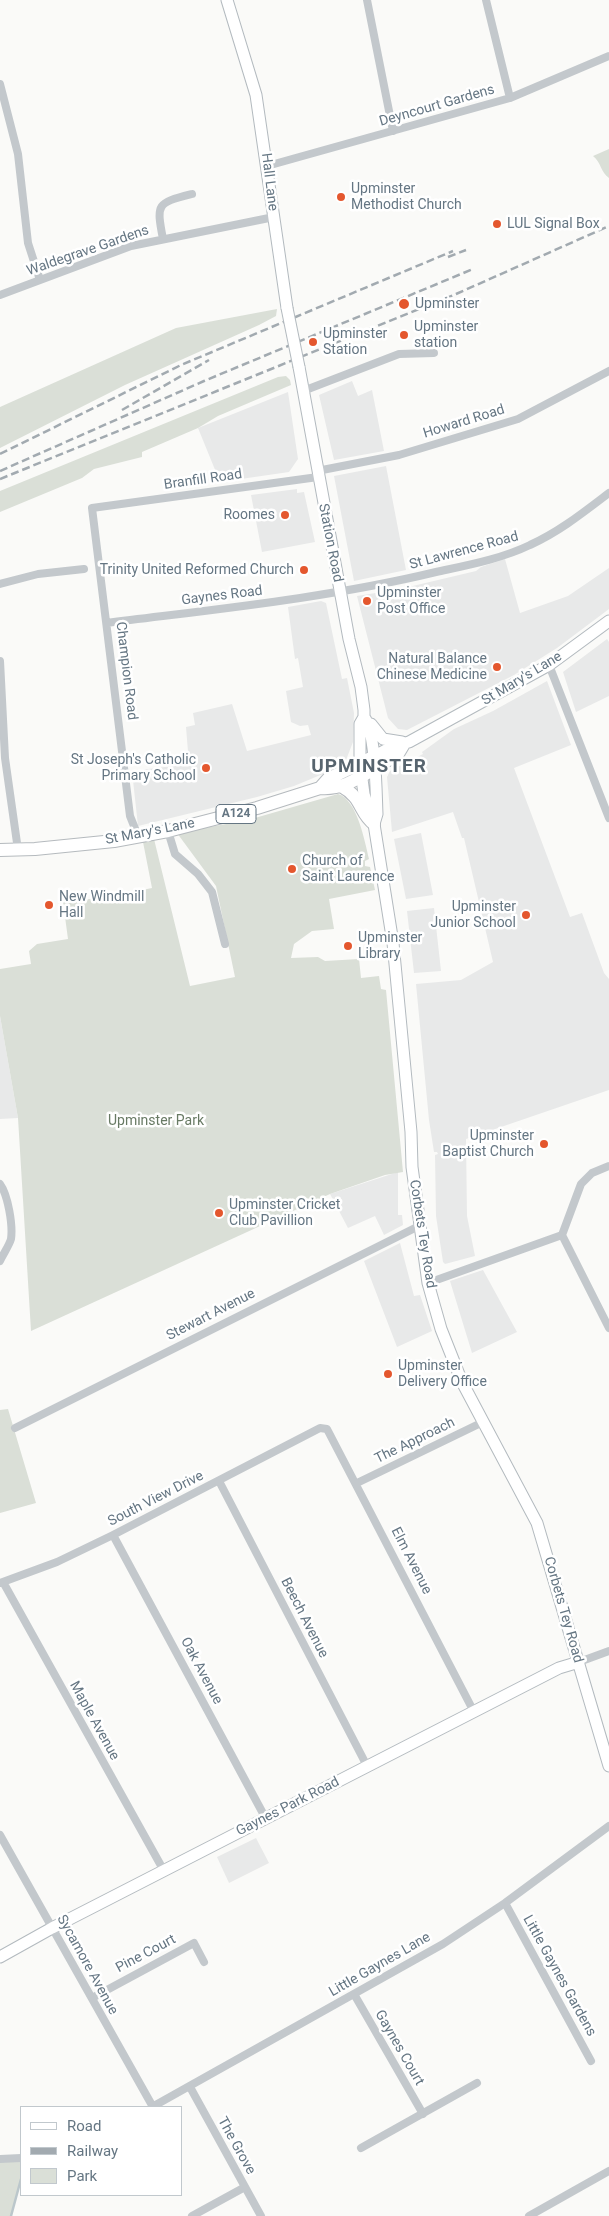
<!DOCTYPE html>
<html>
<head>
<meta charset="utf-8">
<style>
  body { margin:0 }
  #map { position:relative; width:609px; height:2216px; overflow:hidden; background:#fafaf8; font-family:Roboto,sans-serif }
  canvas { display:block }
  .legend { position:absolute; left:20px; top:2106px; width:162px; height:90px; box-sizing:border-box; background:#fff; border:1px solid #c1c8cd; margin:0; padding:6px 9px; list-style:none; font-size:15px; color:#657683 }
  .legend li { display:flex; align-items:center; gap:10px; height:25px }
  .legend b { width:25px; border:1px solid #c1c8cd }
</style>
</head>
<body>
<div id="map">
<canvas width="609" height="2216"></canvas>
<ul class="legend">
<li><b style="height:6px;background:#fff"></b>Road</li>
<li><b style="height:6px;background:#a2aab0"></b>Railway</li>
<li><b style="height:14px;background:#dadfd7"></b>Park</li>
</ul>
</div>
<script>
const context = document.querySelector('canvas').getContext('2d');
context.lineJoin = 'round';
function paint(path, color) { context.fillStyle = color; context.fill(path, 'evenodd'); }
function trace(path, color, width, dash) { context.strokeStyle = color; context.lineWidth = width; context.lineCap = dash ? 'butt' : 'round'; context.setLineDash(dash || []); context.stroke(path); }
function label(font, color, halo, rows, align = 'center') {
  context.font = font + ' Roboto,sans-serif'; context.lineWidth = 5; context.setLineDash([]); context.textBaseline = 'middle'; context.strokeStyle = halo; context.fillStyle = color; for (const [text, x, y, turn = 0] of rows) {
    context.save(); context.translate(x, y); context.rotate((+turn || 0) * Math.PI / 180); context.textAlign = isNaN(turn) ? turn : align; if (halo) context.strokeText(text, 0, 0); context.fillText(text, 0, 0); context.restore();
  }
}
const built = new Path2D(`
  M352 381 358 396 372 390 384 451 334 460 319 395Z
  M288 392 298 459 289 472 220 482 198 428Z
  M386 466 406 570 354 581 334 476Z
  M297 489V493L304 492 315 542 262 552 251 495Z
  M505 559 520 613 568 596 609 568V609L557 648 514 675 407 730 398 729 388 718 357 596 400 589 476 571 481 567Z
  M321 601 326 603 342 679 347 678 354 713 353 742 346 760 335 769 294 786 257 797 138 826 132 771 189 764 186 727 195 725 193 713 232 704 247 751 311 735 308 725 300 726 291 722 286 691 303 687 298 658 295 659 288 607Z
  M607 639 609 642V696L576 712 563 672Z
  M547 681 571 745 514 768 570 917 582 913 604 973 609 979V1090L466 1139 467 1216 475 1256 445 1264 443 1262 436 1216 435 1155 438 1154 437 1152H434L429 1120 416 984 461 980 493 962 464 838H462L453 812 392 832 387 777 390 771 423 754 422 752 454 729 493 711Z
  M421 833 433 895 406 899 394 839Z
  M434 908 441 971 414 973 407 911Z
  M0 1016 18 1118 0 1119Z
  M398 1172V1215H402L403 1225 384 1235 375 1216 348 1228 330 1194Z
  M400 1243 414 1296 420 1295 432 1331 397 1347 364 1261Z
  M483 1270 517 1332 472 1353 450 1281Z
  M256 1838 269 1863 229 1883 217 1857Z`);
const green = new Path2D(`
  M609 149V178C601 173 601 162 593 156Z
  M277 309 276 316 259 325 125 385 0 448V407L176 328Z
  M286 376 290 380 291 385 218 416 198 428 142 452V457L94 469 82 478 0 512V491L278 377Z
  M338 794C357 799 365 842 369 859L365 861V866L370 867 375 890 329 899 334 929 312 931 294 944 291 958 318 957 325 961 359 959 361 978 379 976 381 989 386 990 403 1172 385 1175 330 1194 31 1331 18 1118 0 1016V969L31 964 29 951 37 944 68 939 63 902 108 897 152 888 143 842 154 839 190 986 235 977 216 886 177 833 248 820Z
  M8 1409 36 1503 0 1513V1410Z
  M21 2158V2179L11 2216H0V2159Z`);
const stream = new Path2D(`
  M11 2216 21 2179`);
const street = new Path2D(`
  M367 0 393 131
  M486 0 510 98
  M0 84 18 154 28 243 40 280
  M267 166 510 98 609 56
  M163 239C156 203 157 203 192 194
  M0 295 131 246 274 217
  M303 391 399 354 434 353
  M317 471 399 455 518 419 609 371
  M0 584 38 574 84 569
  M107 623C217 609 328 598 436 572 468 565 501 559 530 545 559 532 584 512 609 493
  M0 661 5 758 18 850
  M549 665 609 818
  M168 831 175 854 198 874 212 892 225 944
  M138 836 130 816 92 508 318 477
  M0 1184C8 1195 13 1225 11 1239 9 1246 3 1254 0 1261
  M562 1235 609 1328
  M428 1283 562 1235 581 1184 592 1173 609 1166
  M15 1428 419 1226
  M219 1481 367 1766
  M357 1483 483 1422
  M113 1535 266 1819
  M3 1582 164 1871
  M0 1583 57 1562 113 1535 320 1428 327 1429 474 1712
  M579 1662 609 1651
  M0 1835 153 2107
  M505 1903 591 2061
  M354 1994 423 2114
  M92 1998 194 1943 204 1962
  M190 2087 261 2216
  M152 2107 443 1944 505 1903 609 1826
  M361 2148 477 2083
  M0 2159 21 2158
  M192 2216 245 2187
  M529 2216 609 2171`);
const secondary = new Path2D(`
  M227 0 256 95 287 308
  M299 367 349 639 361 687 364 710V717L360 724V764L364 794 371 817
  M364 717C376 733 376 792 377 814L374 824 393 943 411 1132 412 1167 428 1283 441 1329 462 1382 537 1523 609 1766
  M371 724 383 739 402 742
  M373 757 393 746 409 742 549 665 609 621
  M374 769 398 755 404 745
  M0 1957 52 1928 559 1668 579 1662`);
const primary = new Path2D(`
  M341 786C363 798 359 813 374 824
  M320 788C341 790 357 779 374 769
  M0 850 35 849 114 841 168 831 257 808 320 788 328 779 373 757`);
const rail = new Path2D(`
  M448 257 466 250
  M122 410 209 360
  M0 454 181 365 453 251
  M0 471 204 381 473 269
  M0 479 456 294 609 226`);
const secondaryBridge = new Path2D(`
  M287 308 299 367`);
const markers = [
  [341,197,5,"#e4572e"],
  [497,224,5,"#e4572e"],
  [404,304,6,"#e4572e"],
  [404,335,5,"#e4572e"],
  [313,342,5,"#e4572e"],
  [285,515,5,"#e4572e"],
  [304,570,5,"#e4572e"],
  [367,601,5,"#e4572e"],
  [497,667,5,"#e4572e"],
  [206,768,5,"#e4572e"],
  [292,869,5,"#e4572e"],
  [49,905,5,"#e4572e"],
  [526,915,5,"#e4572e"],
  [348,946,5,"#e4572e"],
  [544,1144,5,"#e4572e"],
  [219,1213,5,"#e4572e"],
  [388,1374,5,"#e4572e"]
];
const shields = [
  [236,814,40]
];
const shieldNames = [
  ["A124",236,814]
];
const streetNames = [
  ["Deyncourt Gardens",437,106,-16],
  ["Hall Lane",269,182,83],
  ["Waldegrave Gardens",88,251,-19],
  ["Howard Road",464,422,-17],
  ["Branfill Road",203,480,-8],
  ["Station Road",330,543,79],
  ["St Lawrence Road",464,551,-15],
  ["Gaynes Road",222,596,-7],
  ["Champion Road",126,671,83],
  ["St Mary's Lane",522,679,-31],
  ["St Mary's Lane",150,832,-11],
  ["Corbets Tey Road",422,1234,81],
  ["Stewart Avenue",211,1315,-27],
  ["The Approach",415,1441,-26],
  ["South View Drive",156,1499,-27],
  ["Elm Avenue",411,1561,63],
  ["Corbets Tey Road",563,1610,74],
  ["Beech Avenue",304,1618,63],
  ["Oak Avenue",201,1671,62],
  ["Maple Avenue",94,1721,61],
  ["Gaynes Park Road",288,1807,-27],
  ["Pine Court",146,1954,-28],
  ["Sycamore Avenue",87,1965,61],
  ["Little Gaynes Lane",380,1965,-30],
  ["Little Gaynes Gardens",559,1976,61],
  ["Gaynes Court",399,2048,60],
  ["The Grove",236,2146,61]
];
const poiNames = [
  ["Upminster",351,189],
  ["Methodist Church",351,205],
  ["LUL Signal Box",507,224],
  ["Upminster",415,304],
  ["Upminster",414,327],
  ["station",414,343],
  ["Upminster",323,334],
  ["Station",323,350],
  ["Roomes",275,515,"right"],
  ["Trinity United Reformed Church",294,570,"right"],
  ["Upminster",377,593],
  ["Post Office",377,609],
  ["Natural Balance",487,659,"right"],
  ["Chinese Medicine",487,675,"right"],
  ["St Joseph's Catholic",196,760,"right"],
  ["Primary School",196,776,"right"],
  ["Church of",302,861],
  ["Saint Laurence",302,877],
  ["New Windmill",59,897],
  ["Hall",59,913],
  ["Upminster",516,907,"right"],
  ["Junior School",516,923,"right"],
  ["Upminster",358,938],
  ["Library",358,954],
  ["Upminster",534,1136,"right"],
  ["Baptist Church",534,1152,"right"],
  ["Upminster Cricket",229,1205],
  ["Club Pavillion",229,1221],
  ["Upminster",398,1366],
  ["Delivery Office",398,1382]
];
const parkNames = [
  ["Upminster Park",156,1121]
];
const districtNames = [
  ["UPMINSTER",369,767]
];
paint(built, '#e8e9e9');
paint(green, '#dadfd7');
trace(stream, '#bbc7cb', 2.5);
trace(secondary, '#b3babf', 13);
trace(primary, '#b5babe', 14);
trace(street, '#c3c8cc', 8);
trace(secondary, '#fff', 11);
trace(primary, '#fff', 12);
trace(rail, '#a2aab0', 2.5, [8, 4]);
trace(secondaryBridge, '#b3babf', 13, []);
trace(secondaryBridge, '#fff', 11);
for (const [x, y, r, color] of markers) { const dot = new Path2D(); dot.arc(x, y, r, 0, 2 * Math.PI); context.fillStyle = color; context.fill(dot); trace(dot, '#fff', 2); }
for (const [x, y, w] of shields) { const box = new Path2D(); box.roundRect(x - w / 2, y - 9.5, w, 19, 4); context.fillStyle = '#fff'; context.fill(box); trace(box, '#657683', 1); }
label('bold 12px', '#657683', null, shieldNames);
label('14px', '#657683', '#fff', streetNames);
label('14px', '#657683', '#fff', poiNames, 'left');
label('14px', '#687a64', '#fff', parkNames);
context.letterSpacing = '1px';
label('bold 19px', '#57646e', '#fff', districtNames);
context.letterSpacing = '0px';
</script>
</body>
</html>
